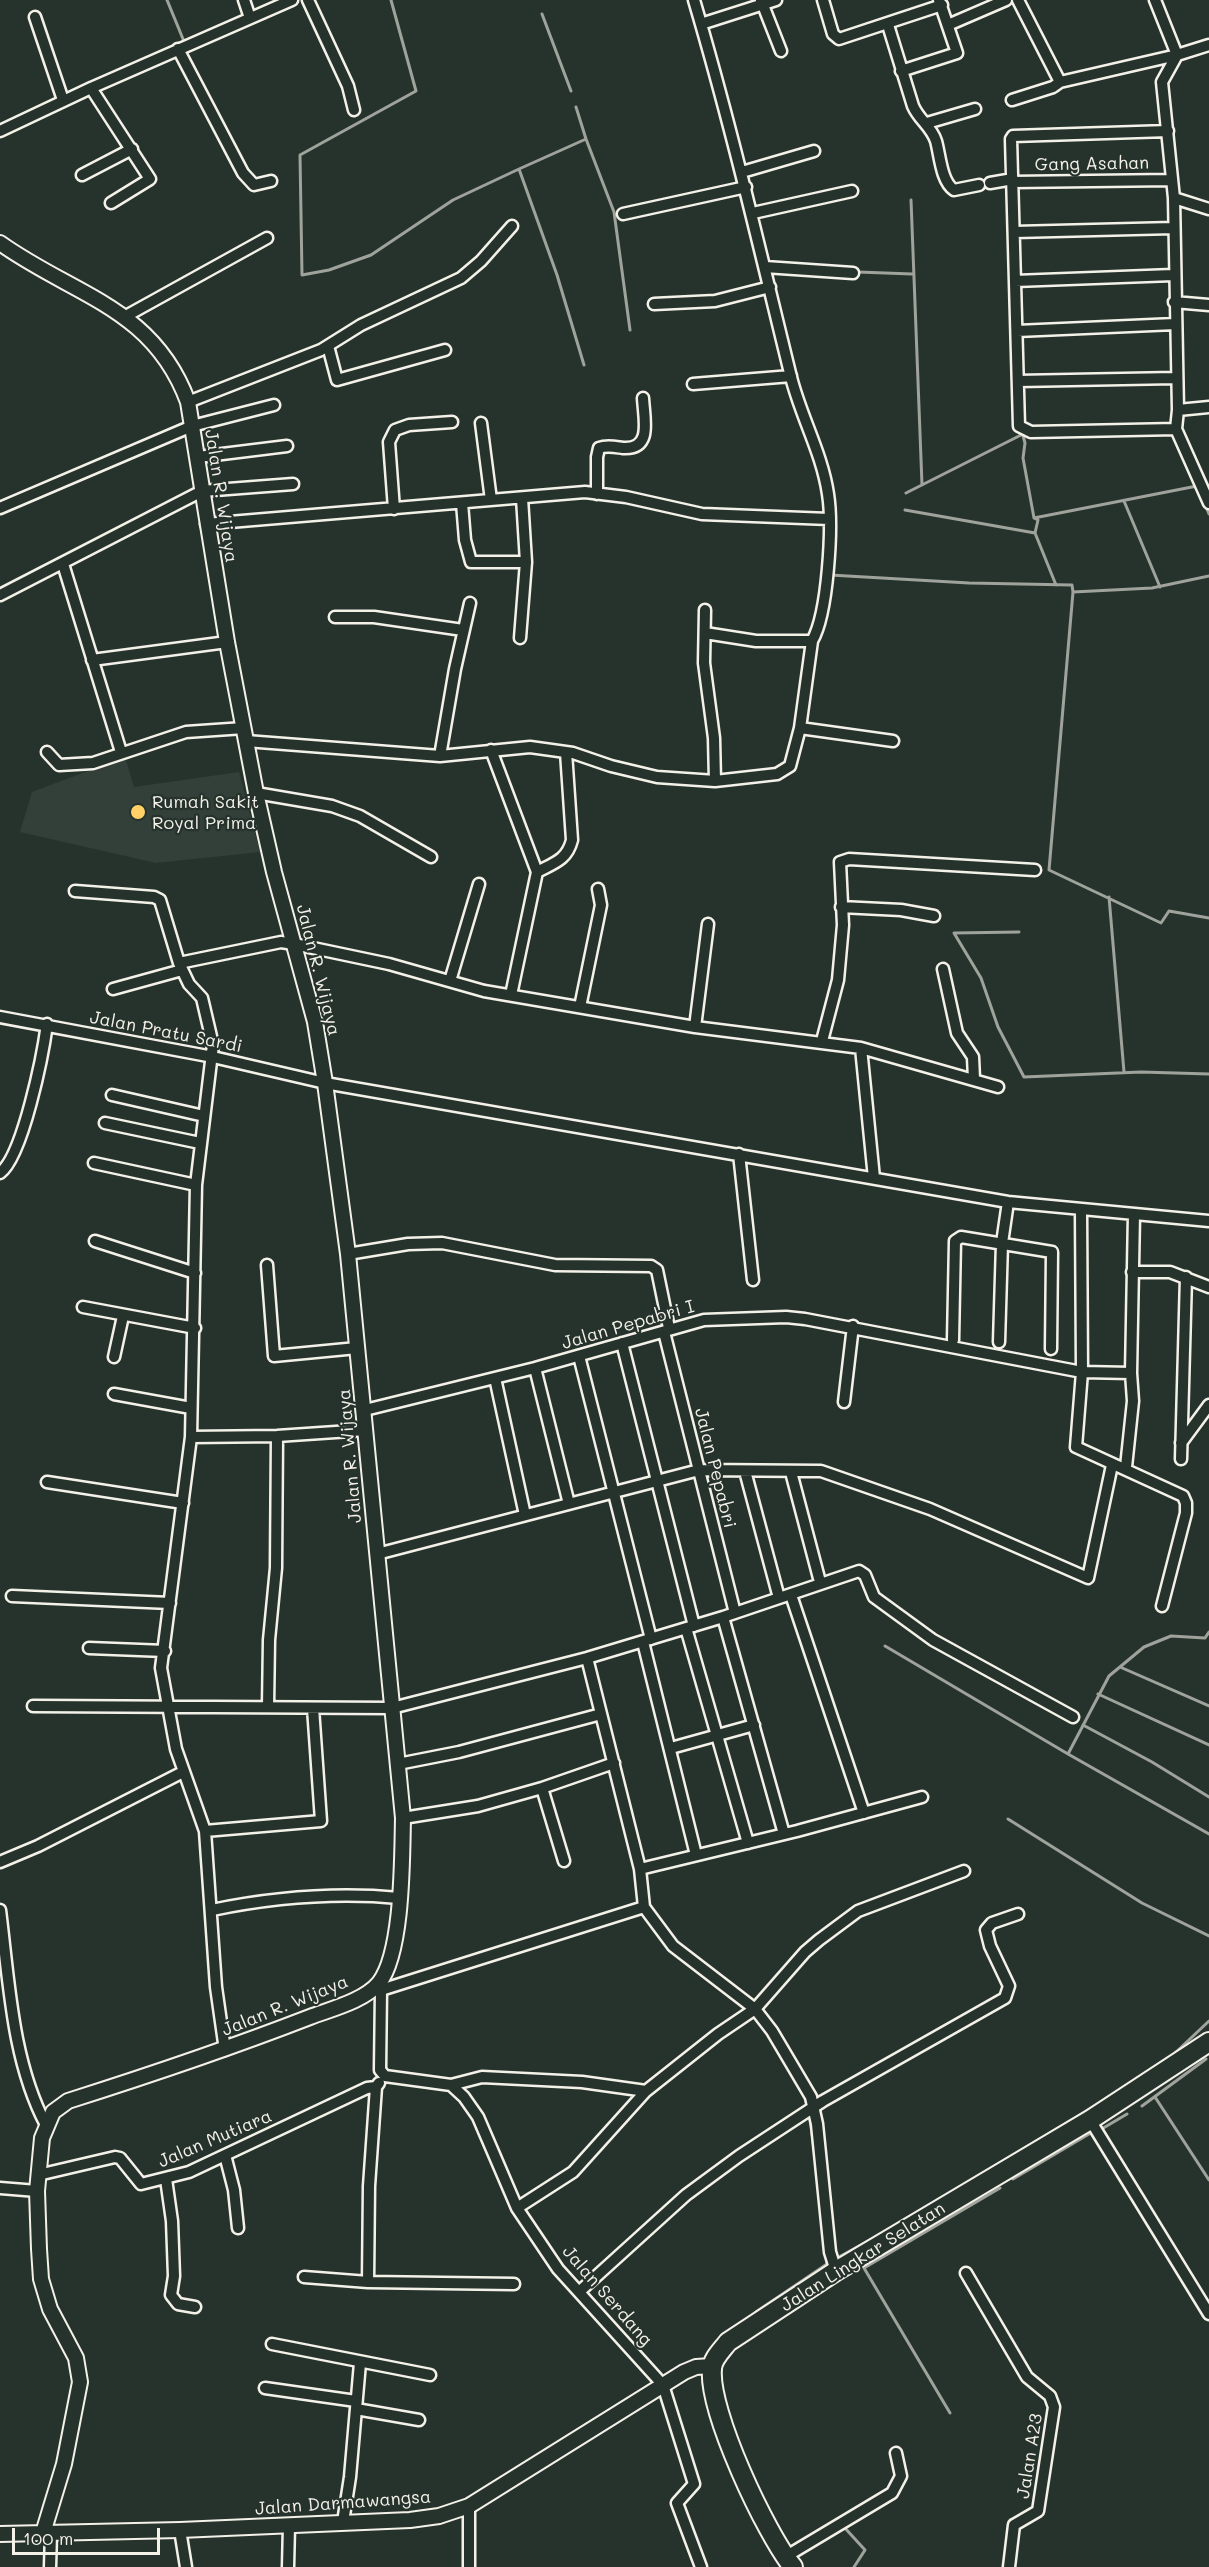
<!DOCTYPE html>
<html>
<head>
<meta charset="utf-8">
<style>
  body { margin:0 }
  #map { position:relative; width:1209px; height:2567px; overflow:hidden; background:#26332d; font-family:Mali,sans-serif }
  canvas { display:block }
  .scale { position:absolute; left:12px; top:2528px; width:148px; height:27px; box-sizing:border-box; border:3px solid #f4f1e8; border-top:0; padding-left:8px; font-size:18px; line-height:21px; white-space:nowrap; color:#f4f1e8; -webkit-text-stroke:4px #26332d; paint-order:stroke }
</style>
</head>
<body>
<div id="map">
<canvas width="1209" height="2567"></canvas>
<div class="scale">100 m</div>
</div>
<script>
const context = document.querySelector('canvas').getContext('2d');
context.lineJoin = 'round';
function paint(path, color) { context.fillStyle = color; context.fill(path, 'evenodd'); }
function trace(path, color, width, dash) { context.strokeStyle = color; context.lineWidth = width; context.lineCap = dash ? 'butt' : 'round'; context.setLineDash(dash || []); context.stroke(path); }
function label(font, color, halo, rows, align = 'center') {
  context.font = font + ' Mali,sans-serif'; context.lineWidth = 4.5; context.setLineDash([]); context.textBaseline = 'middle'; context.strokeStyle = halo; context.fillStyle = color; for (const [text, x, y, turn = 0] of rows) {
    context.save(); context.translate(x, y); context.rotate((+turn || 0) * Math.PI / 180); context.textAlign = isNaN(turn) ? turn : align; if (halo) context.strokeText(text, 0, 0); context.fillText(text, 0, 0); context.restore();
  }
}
const built = new Path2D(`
  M125 757 134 787 239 772 260 852 156 863 20 832 32 792Z`);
const stream = new Path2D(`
  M167 0 183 39
  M391 0 416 91 300 155 302 275 329 270 371 255 453 200 519 169
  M542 14 571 91
  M576 107 586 139 519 169 557 275 584 365
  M586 139 614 212 630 330
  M911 200 922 485
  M858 272 912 274
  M1022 432 1025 443 1023 458 1034 518 1038 520 1035 533 1056 585
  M906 493 1023 434
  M1124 501 1160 587
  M1205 504 1209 514
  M905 510 1035 533
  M1034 518 1197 486
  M830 575 969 583 1072 585 1073 592 1152 588 1209 576
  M1073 592 1049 870 1161 923 1169 911 1209 918
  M1109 897 1124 1072
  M1019 932 954 933 981 978 998 1027 1024 1077 1141 1072 1209 1074
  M1209 1632 1205 1638 1171 1636 1144 1647 1109 1676 1068 1754 1209 1834
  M885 1646 1068 1754
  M1120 1667 1209 1706
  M1098 1694 1209 1745
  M1083 1725 1152 1762 1209 1797
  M1008 1819 1142 1903 1209 1936
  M1174 2054 1209 2021
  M1155 2097 1209 2180
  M1142 2106 1206 2059
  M807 2116 810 2118 816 2164
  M1100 2130 1127 2114
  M1013 2179 1089 2134
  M960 2187 1098 2104
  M693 2197 713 2181
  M1157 2219 1182 2259
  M839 2257 890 2229
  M756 2312 827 2264 826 2254
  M950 2413 864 2268 1000 2188
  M844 2527 865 2550 854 2567
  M1005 2562 1010 2520 1015 2519`);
const street = new Path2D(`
  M244 0 250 18
  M308 0 348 86 354 110
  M761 0 781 51
  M823 0 833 34 839 39 942 5
  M1018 0 1060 82
  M35 17 63 100
  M701 24 776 0
  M888 25 913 106C919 120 931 126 936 141 940 155 941 181 954 190L979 185
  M948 25 1006 0
  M1209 45 1177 55 1162 82 1174 198 1178 410 1176 429 1209 503
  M178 49 243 173 254 185 271 181
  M901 71 957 53 939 0
  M91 88 150 179 111 203
  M1012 100 1053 87 1060 82 1177 55 1155 0
  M927 123 975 109
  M0 131 91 88 292 0
  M1168 131 1013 136 1011 139 1019 426 1031 432 1176 429
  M742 172 814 151
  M82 175 132 149
  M1013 182 1171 180
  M990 183 1013 179
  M1174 198 1209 209
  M753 213 852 191
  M623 214 746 187
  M1015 232 1173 228
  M765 267 853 273
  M1015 281 1173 275
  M1174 302 1209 305
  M654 304 715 301 770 287
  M126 316 267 238
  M1017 331 1175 324
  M328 346 337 380 445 350
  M1018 381 1175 378
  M693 384 791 376
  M188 402 321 350 361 325 461 278 481 261 512 226
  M1178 410 1209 407
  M481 423 491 500
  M198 457 287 446
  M597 494V457L599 448C607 445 615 447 623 448 653 450 644 419 643 398
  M462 503 465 540 471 562H526
  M0 508 192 426 274 405
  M394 509 389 442 395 430 409 425 452 422
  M206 524 585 492 626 497 702 514 829 519
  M63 564 121 752
  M0 595 202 491 293 484
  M705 610 704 663 714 738 715 781
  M335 617H374L463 630
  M705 633 756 641H812
  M520 638 526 562 522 498
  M92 660 227 642
  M800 728 893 741
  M246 741 440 756 530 747 573 753 611 766 657 777 715 781 777 774 790 766 800 728 812 641C828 614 833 526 828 494 822 453 801 417 791 377 760 251 731 125 694 0
  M491 750 537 872 511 995
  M47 752 59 765 93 763 186 732 244 728
  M440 756 455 669 470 603
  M256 793 332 806 360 816 431 857
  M537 872C554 863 567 860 572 840L566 752
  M75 891 154 897 160 900 179 963 189 984 202 998 213 1045 196 1185 191 1437 161 1668 176 1749 205 1831 216 1987 225 2050
  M841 907 901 910 934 916
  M179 963 281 942 294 944 389 964 484 991 695 1027 861 1048 998 1087
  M943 969 957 1033 973 1057 974 1079
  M450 981 479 884
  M113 989 182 970
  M580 1007 601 905 598 889
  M0 1017 213 1057 325 1083 1008 1202 1209 1221
  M695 1027 708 924
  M822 1041 838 980 843 925 840 862 849 859 1035 870
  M861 1048 874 1178
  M112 1095 204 1116
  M105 1123 200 1143
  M739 1154 753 1280
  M94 1163 196 1185
  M0 1173C23 1156 43 1054 47 1024
  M1081 1210 1082 1372 1076 1447 1183 1496 1186 1503V1513L1162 1606
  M95 1241 195 1273
  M348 1254 408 1244 442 1243 555 1265 651 1266 657 1270 669 1328
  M267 1265 274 1356 357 1348
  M1132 1272H1170L1209 1287
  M83 1307 195 1328
  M664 1332 735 1613
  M953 1340 955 1241 961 1237 1052 1252 1051 1349
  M999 1342 1002 1243 1008 1202
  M622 1343 694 1626
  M579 1356 651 1639
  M114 1357 123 1316
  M535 1368 569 1504
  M495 1378 525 1515
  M114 1394 191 1408
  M844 1402 853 1326
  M365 1410 535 1368 704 1320 786 1317 805 1319 1082 1372 1131 1373
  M191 1437 277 1436 365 1430
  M1181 1443 1209 1405
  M1181 1459 1186 1277
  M1126 1467 1133 1401 1131 1373 1134 1214
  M745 1471 779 1598
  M791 1472 820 1582
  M47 1482 183 1503
  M377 1554 699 1470 821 1471 930 1509 1088 1578 1112 1465
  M791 1595 864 1813
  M12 1596 170 1603
  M723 1617 784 1834
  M686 1628 748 1843
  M643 1642 696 1855
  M89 1648 165 1651
  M587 1658 640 1869 644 1907 673 1946 755 2009 772 2031 811 2097 817 2124 830 2252 836 2271
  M33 1706 392 1708 587 1658 723 1617 859 1571 865 1575 874 1597 933 1640 1073 1717
  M268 1707 269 1640 276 1568 277 1436
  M671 1748 754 1725
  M398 1764 459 1752 601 1714
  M542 1788 564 1861
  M403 1818 478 1806 542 1788 614 1763
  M205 1831 321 1821 313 1708
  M0 1862 38 1846 183 1772
  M640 1869 797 1831 922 1797
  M0 1910C9 1981 12 2061 46 2125
  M212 1910C275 1897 335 1892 399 1898
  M378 1985 381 1990 380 2070 385 2076 451 2085 464 2097 478 2117 517 2208 558 2269 663 2385 694 2484 677 2503 701 2567
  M381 1990 644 1907
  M451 2085 482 2077 582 2082 646 2091
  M1090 2120 1209 2314
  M225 2155 234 2190 238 2228
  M38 2175 115 2157 120 2158 141 2184 189 2172 367 2088 376 2087
  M166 2179 172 2221 174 2276 171 2295 178 2304 195 2307
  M0 2188 37 2191
  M517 2208 573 2172 646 2091 718 2034 755 2009 805 1952 819 1940 858 1911 964 1871
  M966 2273 1027 2377 1050 2396 1054 2407 1038 2511 1014 2525 1009 2567
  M304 2277 368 2282 514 2284
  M368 2282 369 2186 376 2087 379 2083
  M580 2291 686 2195 739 2156 823 2101 1005 1998 1009 1986 990 1946 986 1930 992 1923 1018 1914
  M272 2344 430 2375
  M265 2388 356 2401
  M356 2409 419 2420
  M469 2506V2567
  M343 2522 350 2477 360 2363
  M180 2530 186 2567
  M785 2557 892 2493 901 2476 896 2453
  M50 2567 51 2534
  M288 2567 289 2526`);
const secondary = new Path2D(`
  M0 243C74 296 153 307 188 402L227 642 256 793 274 872 315 1022 325 1083 348 1254 403 1818C402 1858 403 1952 379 1983 364 2001 331 2009 310 2017 230 2048 150 2075 68 2101L53 2112 42 2138 37 2191 39 2249 41 2279 50 2309 76 2358 80 2382 64 2464 43 2533
  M0 2534 180 2530 410 2520 439 2516 469 2506 684 2372 696 2367 712 2366`);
const highway = new Path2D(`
  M793 2567C766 2534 708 2411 712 2369 712 2359 722 2350 728 2342L836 2271 1090 2120 1209 2042`);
const markers = [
  [138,812,8,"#ffd166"]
];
const streetNames = [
  ["Gang Asahan",1092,164,-1],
  ["Jalan R. Wijaya",221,496,81],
  ["Jalan R. Wijaya",318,970,76],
  ["Jalan Pratu Sardi",166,1032,11],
  ["Jalan Pepabri I",628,1325,-16],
  ["Jalan R. Wijaya",350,1456,-95],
  ["Jalan Pepabri",715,1468,76],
  ["Jalan R. Wijaya",285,2006,-22],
  ["Jalan Mutiara",215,2139,-23],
  ["Jalan Lingkar Selatan",863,2257,-32],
  ["Jalan Serdang",607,2296,49],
  ["Jalan A23",1030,2456,-81],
  ["Jalan Darmawangsa",343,2503,-4]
];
const poiNames = [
  ["Rumah Sakit",152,802],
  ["Royal Prima",152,823]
];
paint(built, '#333f39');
trace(stream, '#9fa39b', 3);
trace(street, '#f4f1e8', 15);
trace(secondary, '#f4f1e8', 18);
trace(highway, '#f4f1e8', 22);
trace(street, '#26332d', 10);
trace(secondary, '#26332d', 14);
trace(highway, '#26332d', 18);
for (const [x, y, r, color] of markers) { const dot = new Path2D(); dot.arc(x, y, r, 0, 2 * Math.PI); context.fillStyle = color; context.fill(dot); trace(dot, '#26332d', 2); }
label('18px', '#f4f1e8', '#26332d', streetNames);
label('18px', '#f4f1e8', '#26332d', poiNames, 'left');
</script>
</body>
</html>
